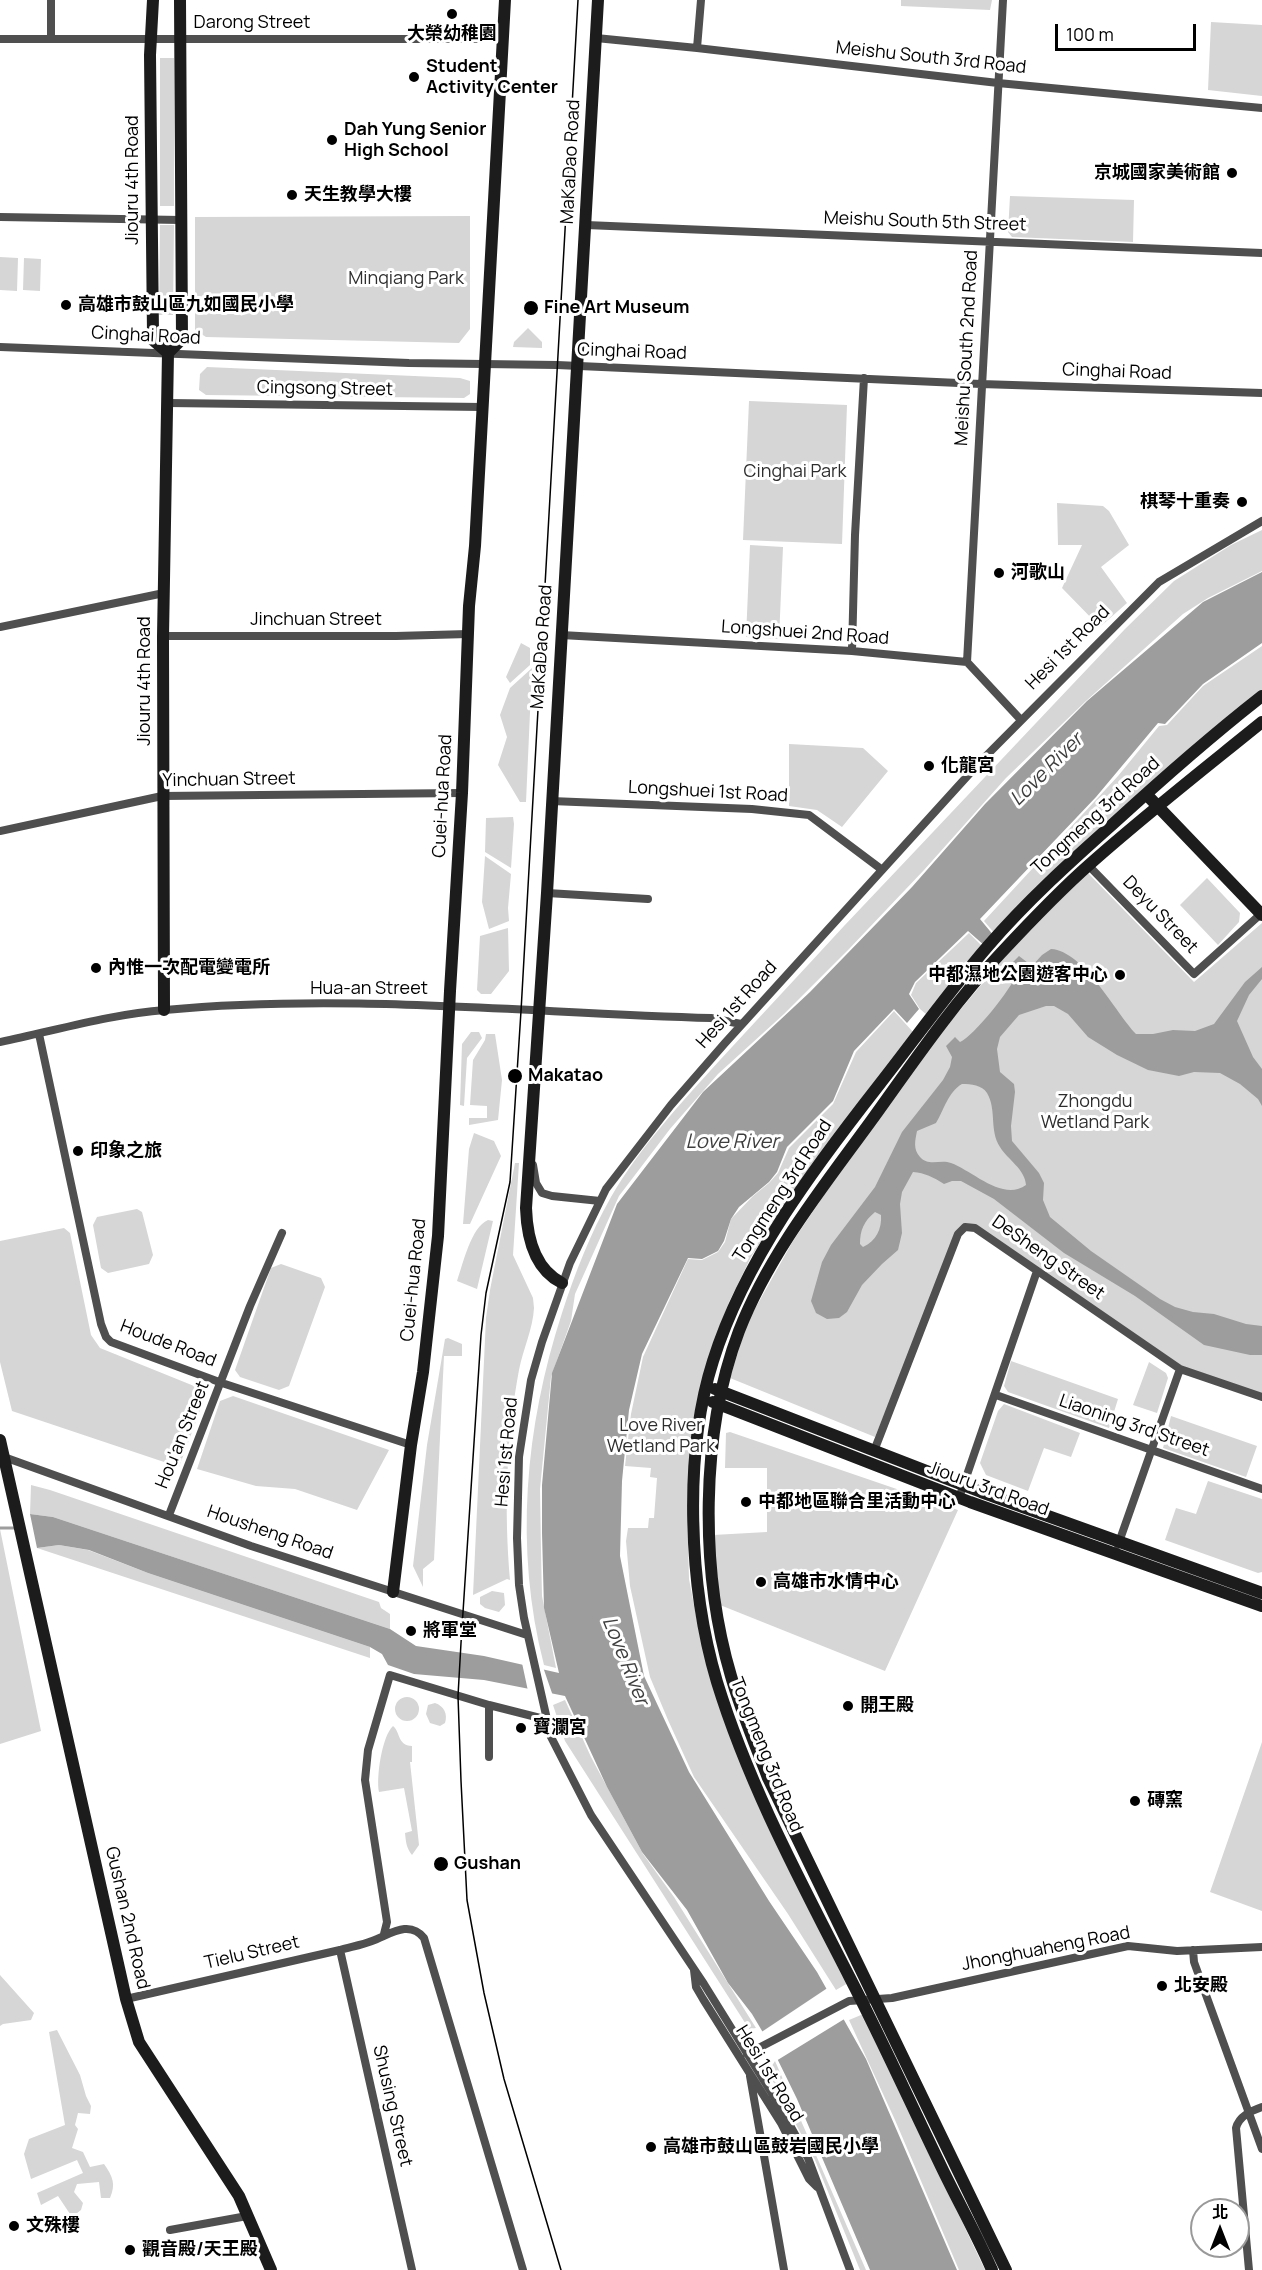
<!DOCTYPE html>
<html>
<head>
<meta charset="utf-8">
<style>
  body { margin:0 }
  #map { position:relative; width:1262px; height:2270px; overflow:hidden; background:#fff; font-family:Manrope,"Noto Sans TC",sans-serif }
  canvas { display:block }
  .north { position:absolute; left:1190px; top:2198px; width:60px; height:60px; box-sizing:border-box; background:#fff; border:2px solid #999; border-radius:50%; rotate:0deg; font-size:16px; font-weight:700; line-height:24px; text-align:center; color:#000 }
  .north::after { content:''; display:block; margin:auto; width:21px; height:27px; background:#000; clip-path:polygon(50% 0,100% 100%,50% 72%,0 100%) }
  .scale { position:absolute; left:1055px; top:24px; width:141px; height:27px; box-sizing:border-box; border:3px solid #000; border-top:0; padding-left:8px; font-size:18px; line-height:21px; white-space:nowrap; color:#000; -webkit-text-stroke:4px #fff; paint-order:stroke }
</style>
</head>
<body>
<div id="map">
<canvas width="1262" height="2270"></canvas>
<div class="north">北</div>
<div class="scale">100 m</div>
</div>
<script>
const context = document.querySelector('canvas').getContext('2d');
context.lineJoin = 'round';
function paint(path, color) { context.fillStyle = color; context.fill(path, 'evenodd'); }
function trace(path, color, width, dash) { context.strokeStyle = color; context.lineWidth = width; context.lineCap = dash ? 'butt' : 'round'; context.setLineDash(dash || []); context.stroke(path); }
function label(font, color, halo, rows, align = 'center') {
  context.font = font + ' Manrope,"Noto Sans TC",sans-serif'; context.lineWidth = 6; context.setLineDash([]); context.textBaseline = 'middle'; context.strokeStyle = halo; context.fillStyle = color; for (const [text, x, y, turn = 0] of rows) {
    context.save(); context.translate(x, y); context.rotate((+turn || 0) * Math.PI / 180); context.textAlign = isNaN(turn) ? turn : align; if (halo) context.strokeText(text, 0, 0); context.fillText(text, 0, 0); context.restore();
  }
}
const green = new Path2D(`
  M901 0H992L990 10 901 6Z
  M1211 22 1262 25V96L1208 90Z
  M160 58H174V206H160Z
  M1010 196 1134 200 1133 242 1012 237 1008 232Z
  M470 216V329L459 343 206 337 195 330V217Z
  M160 225H174L173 315H159Z
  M0 257 18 258 17 291 0 290Z
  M24 258 41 259 40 291 23 290Z
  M528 328 542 342V348L513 347 514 342Z
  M207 367 460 378 470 381V394L464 398 206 395 199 390 200 374Z
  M749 401 847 405 842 544 743 540Z
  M1057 503 1103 506 1109 511 1129 545 1101 567 1127 603 1100 627 1062 588 1082 545H1058Z
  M1262 530V571L1208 598 1183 614 1086 701 1006 778 924 870 849 949 784 1014 718 1074 670 1129 619 1196 575 1294 571 1321 551 1377 540 1489 541 1551 542 1596 556 1668 544 1665C514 1548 525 1427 562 1313 575 1273 590 1234 611 1197 640 1147 681 1103 720 1060 761 1015 803 971 844 926 938 827 1031 728 1125 629L1174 581 1231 545Z
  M750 545 783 547 779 639 746 637Z
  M521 643 530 648V665L510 683 506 677Z
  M1262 646V695L996 935 984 921 1118 776 1159 726 1167 725 1203 686Z
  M532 668 526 802H520L498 765 507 737 500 715 510 688Z
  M789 744 863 748 888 771 842 827 817 810 789 806Z
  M513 817 514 824 511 868 485 852 486 818Z
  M485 856 511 874 508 908 509 921 489 929 482 902Z
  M1087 872 1194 982 1262 923V1397L1180 1369 975 1228 958 1234 875 1437 730 1378 747 1323 793 1241 862 1139 933 1042 1003 959Z
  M1207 878 1240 913 1239 922 1218 945 1180 905Z
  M508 928 509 971 491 994H481L477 990 480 936Z
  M969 933 984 948 927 1015 920 1009 911 995 916 983Z
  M894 1011 913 1032 776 1219 751 1257 729 1302 715 1339 690 1476 687 1506 689 1579 700 1637 713 1685 848 1983 836 1990 788 1914 694 1777 668 1720 650 1677 630 1586 626 1541 628 1528H648L649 1518H654L657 1478 650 1477 651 1468 625 1466 631 1414 643 1357 688 1259 702 1260 718 1252 725 1242 731 1219 753 1196 769 1183 778 1173 789 1148 833 1104 856 1052Z
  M471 1032H479L482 1038 467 1058 464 1106 460 1105 462 1044Z
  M486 1034H495L502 1080 498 1120 469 1125V1118H487V1106L470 1105 473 1060 485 1040Z
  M474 1133 494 1141 501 1156 470 1224H463L469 1149Z
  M515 1163H519L513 1255 533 1298 534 1308C533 1329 523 1349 519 1370 506 1439 504 1511 510 1580L507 1579 473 1595 486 1318 490 1290Z
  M137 1209 142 1212 153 1255 149 1264 108 1273 101 1268 93 1225 97 1217Z
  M488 1220 493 1221 477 1289 457 1281C463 1264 471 1227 488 1220Z
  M64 1228 70 1233 91 1335 100 1348 199 1388 205 1397 179 1467 12 1411 0 1362V1241Z
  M281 1264 321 1278 325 1287 289 1386 279 1390 240 1377 235 1370 271 1268Z
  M448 1338 462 1344V1356H444L434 1560 423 1569V1587L413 1566 427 1445 445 1339Z
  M1011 1361 1118 1399 1109 1428 1008 1392 1004 1386Z
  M1149 1362 1166 1373 1168 1378 1157 1413 1133 1405Z
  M233 1396 389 1450 357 1510 295 1489 256 1486 197 1469 220 1401Z
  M1004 1404 1080 1433 1071 1457 1044 1448 1028 1491 986 1475 980 1463 998 1411Z
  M1171 1416 1257 1446 1246 1477 1163 1448Z
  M730 1432 958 1510 885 1671 720 1605 713 1535 767 1532V1468H725L726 1433Z
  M1208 1481 1262 1499V1572L1258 1573 1165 1540 1176 1508 1196 1514Z
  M31 1485 50 1490 379 1602 381 1608 390 1614V1629L53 1517 30 1514Z
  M0 1529 41 1731 0 1744Z
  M59 1545 88 1550 148 1573 370 1647V1658L37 1548Z
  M492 1591 504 1593 505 1605 499 1612 485 1608 480 1604V1597Z
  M395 1709a12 12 0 1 1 24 0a12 12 0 1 1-24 0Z
  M565 1700 591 1757 643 1854 674 1897 756 2028 749 2029 565 1741 553 1705Z
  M435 1703C444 1706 448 1714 445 1723L440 1726 430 1723 426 1714 428 1705Z
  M393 1726C401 1733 397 1745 412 1746V1762H410L419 1845 412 1855C406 1847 406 1842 405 1833L412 1831 404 1788 379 1792C376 1778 382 1736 393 1726Z
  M1262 1742V1911L1210 1892Z
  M0 1975 34 2013 31 2020 3 2024 0 2026Z
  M861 2015H864L985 2270H959L895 2120 849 2020Z
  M57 2030 80 2075 86 2096 91 2106 90 2114 78 2113 75 2125 78 2129 72 2148 83 2152 90 2167 104 2164C113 2177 116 2184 110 2198H101L99 2182 77 2184 74 2192 83 2203 81 2210 72 2217 58 2196 41 2205 37 2193 83 2173 77 2160 31 2179 24 2154 29 2139 65 2125 49 2032Z
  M775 2061 866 2270H860L815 2160 768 2072Z`);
const water = new Path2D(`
  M1262 572V643L1203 684 1165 724 1158 723 1096 797 980 919 994 936 985 946 968 931 915 982 909 994 919 1009 907 1023 894 1009 854 1051 833 1101 787 1147 777 1172 769 1182 739 1207 731 1219 724 1241 718 1251 702 1259 688 1258 642 1354 629 1410 622 1481 620 1556 644 1676 689 1772 769 1901 817 1972 866 2059 957 2270H870L797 2099 771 2046 752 2014 728 1983 687 1910 642 1852 607 1787 565 1696 484 1680 414 1674 388 1665 382 1654 370 1647 148 1573 89 1550 59 1545 37 1548 30 1514 53 1517 390 1629 416 1646 484 1656 559 1673 544 1608 542 1533V1485L552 1373 617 1204 703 1092 810 992 912 887 985 804 1087 701 1203 602Z
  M1051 949C1084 951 1115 1012 1136 1034H1153L1173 1030 1195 1031 1214 1024 1245 982 1262 967V979L1249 995 1237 1021 1253 1057 1262 1069V1106L1258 1099 1240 1084 1220 1073 1194 1072 1179 1076 1148 1070 1117 1055 1088 1037 1068 1014 1054 1006H1046L1019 1015 1000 1037 997 1049 1000 1072 1014 1084 1015 1092 1011 1126 1012 1141 1039 1173 1044 1183 1043 1200 1050 1217 1091 1251 1160 1299 1175 1307 1193 1312 1214 1314 1246 1324 1262 1326V1355H1250L1204 1345 1135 1296 1064 1253 994 1199 961 1181H952L944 1184C933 1177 925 1173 913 1172L902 1192 900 1204 902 1233 898 1250 882 1264 862 1285 847 1312 839 1318 827 1319 816 1313 811 1301 822 1262 831 1245 875 1187 902 1132 943 1080 950 1067 952 1057 946 1046 955 1037 960 1042C974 1036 1011 989 1017 974L1009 966 1019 956 1032 966 1042 955ZM962 1084C971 1084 982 1085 987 1093 997 1110 989 1130 1000 1147 1008 1160 1025 1169 1026 1185 1003 1202 973 1171 951 1163 940 1159 929 1167 920 1157 913 1149 915 1141 917 1131L936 1123C944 1110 948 1092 962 1084ZM875 1212 881 1215C882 1229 876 1241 863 1247L860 1244C860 1230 864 1221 875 1212Z`);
const pier = new Path2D(`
  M522 1663 543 1667 553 1696 528 1691Z
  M829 1987 846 2018 776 2061 760 2033Z`);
const stream = new Path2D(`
  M0 1528H16`);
const street = new Path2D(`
  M51 0V39
  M596 38 697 48 998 83 1262 108
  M0 39H504
  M697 48 701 0
  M0 217 181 220
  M586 225 1262 253
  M0 347 409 363 557 365 981 384 1262 393
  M168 403 482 407
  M0 627 164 593
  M561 635 852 651 967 662 1021 720
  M163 636H396L468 634
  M852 651 855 535 864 378
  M967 662 1003 0
  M551 801 752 809 809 815 881 869
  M0 831 162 796 462 793
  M1088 865 1194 974 1262 913
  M547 893 648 899
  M39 1034 101 1324 106 1337 111 1342 222 1383 411 1445
  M0 1042C54 1031 111 1014 165 1010 347 993 529 1013 711 1018L741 1024
  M533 1165 536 1183 542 1193 552 1196 600 1201
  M996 1395 1262 1489
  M874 1451 958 1234 965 1227 975 1228 1180 1369 1262 1397
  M4 1457 251 1546 527 1635
  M959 1498 1037 1271
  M169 1515 250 1306 282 1233
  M1118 1545 1180 1369
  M489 1757V1705
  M384 1934 387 1922 365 1780 368 1750 390 1675 489 1705 548 1720
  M340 1950 412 2270
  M1193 1950 1194 1962 1262 2149
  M694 1970 696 1987 703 1999 781 2123 809 2179 817 2187
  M126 1999 340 1950C350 1947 362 1945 372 1941 389 1935 409 1919 424 1938L523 2270
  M747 2054 849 2001 892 1998 1128 1946 1177 1951 1262 1947
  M750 2076 784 2270
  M170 2230 247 2216
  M850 2270 808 2158 776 2100 704 1984 591 1815 551 1737 524 1618 519 1585 517 1538 519 1457 531 1380 542 1342 570 1263 606 1189 671 1105 725 1043 981 761 1159 582 1262 521
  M1249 2270 1236 2128C1239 2116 1251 2111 1262 2107`);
const secondary = new Path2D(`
  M153 0 150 55 153 334V340L168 353
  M1146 794 1262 915
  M164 1010 163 636 168 353 182 339 180 0
  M562 1283C534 1269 527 1238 526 1208L547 893 598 0
  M715 1389 981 1492 1262 1593
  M713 1402 970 1502 1262 1606
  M0 1440 126 1999 139 2042 239 2196 271 2270
  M393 1592 411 1445 423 1372 438 1236 450 991 462 793 469 606 475 546 505 0
  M992 2270C976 2233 956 2198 939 2162 909 2100 881 2038 850 1978 801 1882 749 1786 717 1682 689 1588 683 1455 713 1361 745 1259 814 1168 879 1085 915 1039 950 990 988 946 1027 901 1070 862 1114 823 1162 779 1211 736 1262 696
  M1006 2270 768 1778C755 1744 741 1711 731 1676 700 1571 700 1434 739 1331 769 1254 823 1187 871 1121 912 1064 952 1005 1000 954 1028 924 1058 892 1090 864 1145 815 1204 769 1262 722`);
const tram = new Path2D(`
  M561 2270 504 2079 484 1993 467 1900 461 1781 458 1696 461 1643 481 1335 486 1293 510 1182 521 1011 578 0`);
const markers = [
  [452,14,6,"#000"],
  [414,77,6,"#000"],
  [332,140,6,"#000"],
  [1232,173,6,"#000"],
  [292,195,6,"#000"],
  [66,305,6,"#000"],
  [531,308,8,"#000"],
  [1242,502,6,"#000"],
  [999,573,6,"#000"],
  [929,766,6,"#000"],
  [96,968,6,"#000"],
  [1120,975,6,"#000"],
  [515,1076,8,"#000"],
  [78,1151,6,"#000"],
  [746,1502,6,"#000"],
  [761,1582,6,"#000"],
  [411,1631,6,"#000"],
  [848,1706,6,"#000"],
  [521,1728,6,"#000"],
  [1135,1801,6,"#000"],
  [441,1864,8,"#000"],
  [1162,1986,6,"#000"],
  [651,2147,6,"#000"],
  [14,2226,6,"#000"],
  [130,2250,6,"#000"]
];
const streetNames = [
  ["Darong Street",252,23],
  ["Meishu South 3rd Road",931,58,6],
  ["MaKaDao Road",571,162,-87],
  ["Jiouru 4th Road",133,180,-90],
  ["Meishu South 5th Street",925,222,2],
  ["Cinghai Road",146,336,3],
  ["Meishu South 2nd Road",967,348,-87],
  ["Cinghai Road",632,352,2],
  ["Cinghai Road",1117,372,2],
  ["Cingsong Street",325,389,1],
  ["Jinchuan Street",316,620],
  ["Longshuei 2nd Road",805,633,4],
  ["MaKaDao Road",542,647,-86],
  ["Hesi 1st Road",1068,648,-45],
  ["Jiouru 4th Road",145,681,-90],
  ["Yinchuan Street",229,780,-1],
  ["Longshuei 1st Road",708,792,3],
  ["Cuei-hua Road",443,796,-87],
  ["Tongmeng 3rd Road",1096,816,-42],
  ["Deyu Street",1160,915,46],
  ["Hua-an Street",369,989],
  ["Hesi 1st Road",737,1005,-48],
  ["Tongmeng 3rd Road",783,1191,-57],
  ["DeSheng Street",1048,1258,35],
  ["Cuei-hua Road",414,1280,-84],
  ["Houde Road",168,1344,21],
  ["Liaoning 3rd Street",1134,1426,19],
  ["Hou'an Street",183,1435,-68],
  ["Hesi 1st Road",507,1452,-85],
  ["Jiouru 3rd Road",988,1489,20],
  ["Housheng Road",270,1533,19],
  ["Tongmeng 3rd Road",766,1755,68],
  ["Gushan 2nd Road",127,1918,77],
  ["Jhonghuaheng Road",1046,1949,-11],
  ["Tielu Street",252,1953,-13],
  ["Hesi 1st Road",769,2074,58],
  ["Shusing Street",392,2106,77]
];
const poiNames = [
  ["大榮幼稚園",452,34,"center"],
  ["Student",426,67],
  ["Activity Center",426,88],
  ["Dah Yung Senior",344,130],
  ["High School",344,151],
  ["京城國家美術館",1220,173,"right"],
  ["天生教學大樓",304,195],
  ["高雄市鼓山區九如國民小學",78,305],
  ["Fine Art Museum",544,308],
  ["棋琴十重奏",1230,502,"right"],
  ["河歌山",1011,573],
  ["化龍宮",941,766],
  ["內惟一次配電變電所",108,968],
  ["中都濕地公園遊客中心",1108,975,"right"],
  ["Makatao",528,1076],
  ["印象之旅",90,1151],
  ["中都地區聯合里活動中心",758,1502],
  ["高雄市水情中心",773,1582],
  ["將軍堂",423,1631],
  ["開王殿",860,1706],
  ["寶瀾宮",533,1728],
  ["磚窯",1147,1801],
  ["Gushan",454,1864],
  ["北安殿",1174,1986],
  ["高雄市鼓山區鼓岩國民小學",663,2147],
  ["文殊樓",26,2226],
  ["觀音殿/天王殿",142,2250]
];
const parkNames = [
  ["Minqiang Park",406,279],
  ["Cinghai Park",795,472],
  ["Zhongdu",1095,1102],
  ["Wetland Park",1095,1123],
  ["Love River",661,1426],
  ["Wetland Park",661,1447]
];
const waterNames = [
  ["Love River",1047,770,-45],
  ["Love River",732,1142],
  ["Love River",625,1661,68]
];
paint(green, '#d6d6d6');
paint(water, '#9d9d9d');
paint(pier, '#fff');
trace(stream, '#9d9d9d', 3);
trace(street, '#4f4f4f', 8);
trace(secondary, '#1c1c1c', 12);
trace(tram, '#000', 1.5);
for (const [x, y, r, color] of markers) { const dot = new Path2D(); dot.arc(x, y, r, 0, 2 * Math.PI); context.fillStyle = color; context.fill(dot); trace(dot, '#fff', 2); }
label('18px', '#000', '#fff', streetNames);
label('bold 18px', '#000', '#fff', poiNames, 'left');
label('18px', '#2d2d2d', '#fff', parkNames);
label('italic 20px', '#3e3e3e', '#fff', waterNames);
</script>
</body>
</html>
